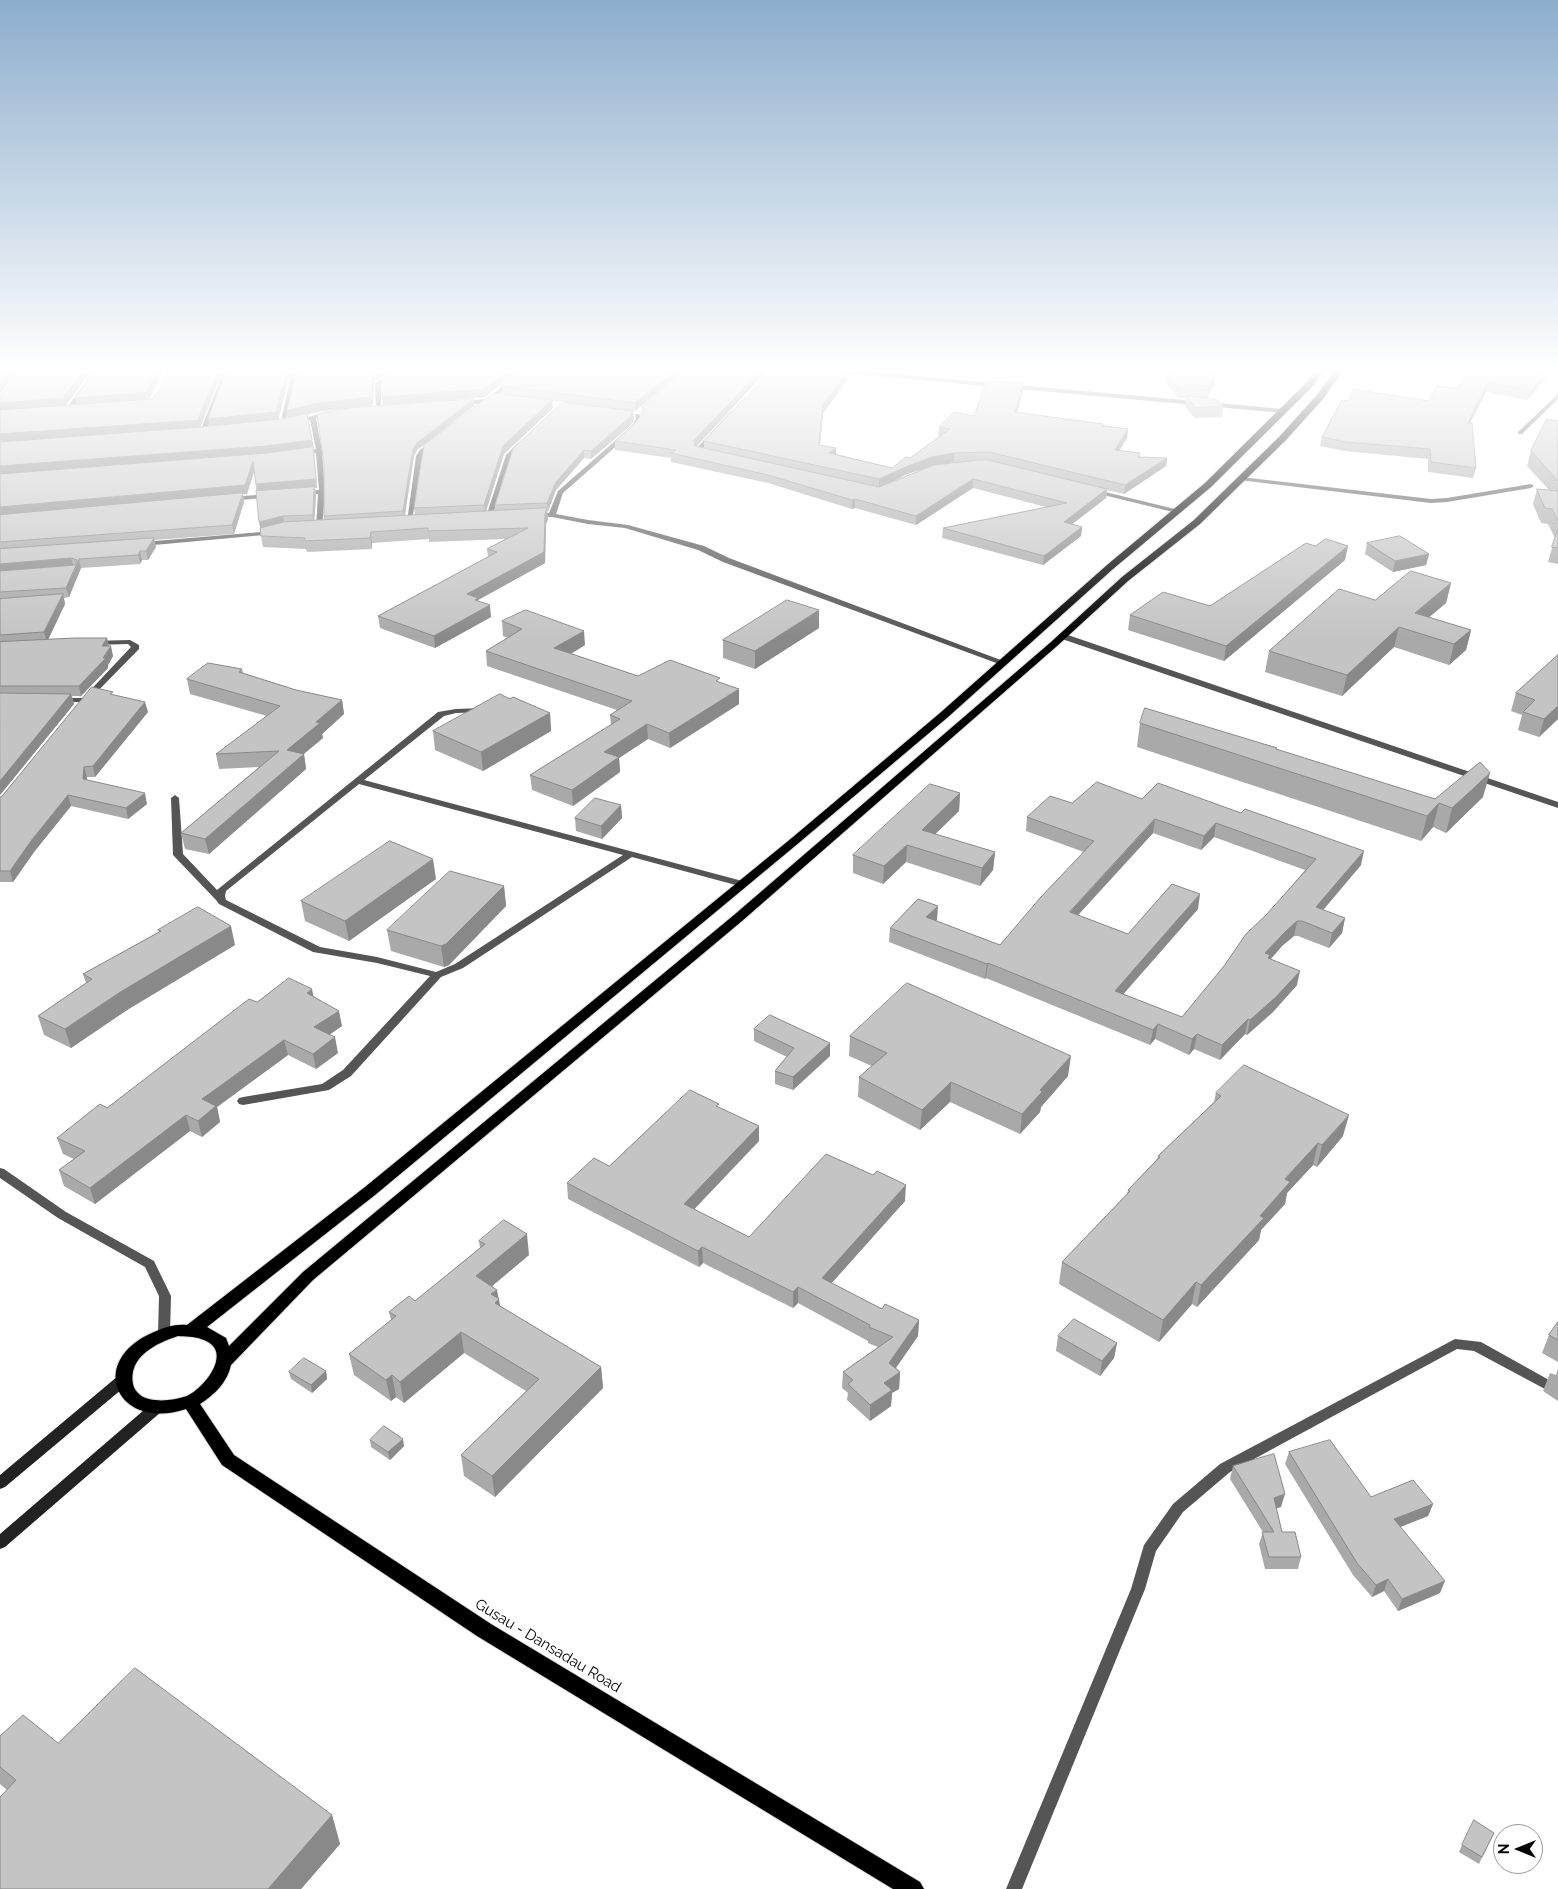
<!DOCTYPE html>
<html>
<head>
<meta charset="utf-8">
<style>
  body { margin:0 }
  #map { position:relative; width:1558px; height:1889px; overflow:hidden; background:#fff; font-family:Raleway,sans-serif }
  canvas { display:block }
  .north { position:absolute; left:1493px; top:1824px; width:50px; height:50px; box-sizing:border-box; background:#fff; border:1px solid #999; border-radius:50%; rotate:270deg; font-size:14px; font-weight:700; line-height:20px; text-align:center; color:#000 }
  .north::after { content:''; display:block; margin:auto; width:18px; height:22px; background:#000; clip-path:polygon(50% 0,100% 100%,50% 72%,0 100%) }
</style>
</head>
<body>
<div id="map">
<canvas width="1558" height="1889"></canvas>
<div class="north">N</div>
</div>
<script>
const context = document.querySelector('canvas').getContext('2d');
context.lineJoin = 'round';
function trace(path, color, width, dash) { context.strokeStyle = color; context.lineWidth = width; context.lineCap = dash ? 'butt' : 'round'; context.setLineDash(dash || []); context.stroke(path); }
function paint(path, color) { context.fillStyle = color; context.fill(path, 'evenodd'); }
function label(font, color, halo, rows, align = 'center') {
  context.font = font + ' Raleway,sans-serif'; context.lineWidth = 4; context.setLineDash([]); context.textBaseline = 'middle'; context.strokeStyle = halo; context.fillStyle = color; for (const [text, x, y, turn = 0] of rows) {
    context.save(); context.translate(x, y); context.rotate((+turn || 0) * Math.PI / 180); context.textAlign = isNaN(turn) ? turn : align; if (halo) context.strokeText(text, 0, 0); context.fillText(text, 0, 0); context.restore();
  }
}
const minor = new Path2D(`
  M93 372H99L71 410H67L66 409Z
  M223 372H229L206 432 201 433 200 432Z
  M309 372H315L312 376 296 381 285 424 280 425 290 380Z
  M519 372H526L489 403 461 405 458 403 461 401 487 399Z
  M850 372H874L1283 409 1286 411 1283 413 853 374Z
  M391 373 396 374 381 384V409L376 410 375 383Z
  M1558 394V399L1522 434H1518V432Z
  M329 411 331 412V414L316 418 322 451 325 492 322 528 319 530 316 528 318 494 302 496 299 494 302 492 319 490 316 453 302 455 299 453 316 449 310 420 295 424 292 422Z
  M731 411 736 412 702 450 706 453V455H702L696 451V449Z
  M635 414H639L642 419 637 428 563 493 556 514 588 520 628 525 704 546 729 558 1006 662 1005 664H999L723 562 698 550 625 528 588 524 552 517 532 516V514L534 513H549L558 491 632 426 636 419Z
  M432 441 437 442 422 456 412 521 407 522 416 456 420 450Z
  M518 443 523 444 512 456 492 517 487 518 486 517 506 455Z
  M1241 477 1431 499 1447 498 1531 484 1534 486 1531 488 1447 502 1431 503 1239 480V478Z
  M1093 489 1179 510 1180 511 1177 513 1091 492V490Z
  M270 494 273 496 272 497 230 501 227 499 230 497Z
  M273 531 275 532V534L143 546 139 544 143 542Z
  M1059 634H1065L1558 802V808L1059 638Z
  M130 640 139 645V649L87 702H57V698H83L131 647 128 644 94 645 90 643 91 641Z
  M484 708H487V712L456 713 444 716 364 780 746 882 748 884 743 887 632 857 463 968 441 977 351 1076 329 1090 243 1105 239 1104 237 1101 239 1098 243 1097 322 1084 343 1070 430 976 377 963 313 952 219 904 216 900 173 855 171 798 175 795 179 798 183 854 217 890 438 712 456 709ZM359 784 623 855 455 964 436 972 377 957 320 947 226 900 225 896 226 891Z
  M0 1168 4 1169 66 1212 154 1261 171 1296 170 1334 169 1338 164 1339 159 1338 158 1334 159 1296 145 1267 58 1218 0 1178Z
  M1455 1339 1481 1342 1558 1385V1396L1474 1351 1457 1349 1230 1472 1183 1512 1156 1551 1145 1589 1022 1889H1006L1131 1589 1144 1545 1173 1504 1220 1464Z`);
const secondary = new Path2D(`
  M123 1375 128 1376 130 1380 128 1384 5 1487 0 1489V1475L118 1376Z
  M156 1403 161 1404 163 1408 161 1412 5 1547 0 1549V1534L151 1404Z`);
const primary = new Path2D(`
  M1315 372H1323L1311 388 1211 487 1113 569 948 717 801 841 375 1195 207 1327 226 1338 229 1346 303 1272 734 915 1051 642 1122 577 1194 520 1279 437 1317 395 1334 372H1342L1323 399 1285 441 1200 524 1128 581 1057 646 742 921 313 1280 231 1365C227 1383 215 1394 200 1404L234 1455 491 1624 920 1882 924 1889H893L477 1636 222 1465 186 1409C117 1432 85 1361 154 1332 165 1327 175 1324 187 1325L365 1187 793 837 940 713 1107 565 1205 483 1305 384ZM178 1336C185 1337 194 1336 201 1339 235 1349 206 1387 187 1396 175 1400 161 1402 149 1399 142 1398 134 1391 133 1384 128 1357 156 1343 178 1336Z`);
const wall = new Path2D(`
  M91 372 66 405 77 404 94 372H163L149 399H151L160 390 167 372H222L200 427H210L226 372H516L485 397 383 405 382 397 385 375 382 376 374 381 373 405 349 408 475 405 417 450 414 456 405 516 415 515 414 508 502 394V386L519 372H683L635 411 552 401 553 408 504 454 486 511H495V505L633 411 634 419 631 425 591 459 584 458 556 490 548 511H547L548 519 546 524 545 563 478 600V601L491 617 435 648 380 628 378 616 488 557 487 549 505 539 429 542V539L372 543V549L307 552 306 549 263 547 261 536 254 471 247 494H243L244 502 234 534 154 540 156 547 148 560H142L140 564 81 568 69 597 64 598 65 604 48 639 107 638 109 646 113 656 108 665V668L81 696H72L74 704 0 795V395ZM296 376 288 418 278 420 288 380ZM348 408 324 516V520H314L316 496 315 488H317L314 448 307 414 322 411Z
  M686 372H766L697 446 704 448V441L770 372H851V375L823 413 820 445 836 448V454L892 468 910 458 941 436H938L939 427 974 416 1023 392 1017 412 1128 429 1127 438 1119 451 1140 453 1139 457 1167 458 1166 466 1124 494 1107 490 1106 498 1072 524 1082 527 1081 536 1043 565 942 538 943 528 1046 507 973 488 916 525 855 508 852 509 768 483 671 462V458L615 450V441L638 420 642 413V407ZM926 468 892 482 907 474Z
  M1167 372H1216L1215 381 1209 394 1208 398 1223 406 1222 417 1194 418 1185 406 1186 398H1178L1165 382Z
  M1468 372 1546 377 1528 400 1486 392 1470 423 1476 468 1473 478 1428 472V459L1345 451 1320 446 1322 437 1428 401 1457 389Z
  M1558 421V564L1548 562 1555 538 1548 524 1541 523 1533 504 1537 489 1549 490 1527 466 1531 451Z
  M1367 543 1429 554 1426 565 1393 572 1365 554Z
  M1345 560 1224 661 1128 630 1130 615 1210 606Z
  M1451 583 1446 603 1429 617 1471 630 1466 650 1449 665 1394 647 1342 696 1265 672 1269 651 1375 600Z
  M502 621 585 645 571 654 638 676 720 682 739 704 670 748 648 739 619 758 620 772 573 806 532 790 530 775 611 725 610 715 617 710 487 666 486 651 508 638 503 636Z
  M819 628 755 669 723 658V640Z
  M1558 655V719L1539 737 1518 730 1522 715 1511 711 1516 693Z
  M242 669 243 673 296 690 342 700 344 714 322 734 323 738 304 754 306 769 209 854 185 849 181 833 259 767 219 769 216 754 267 716 190 694 187 679Z
  M114 695 148 712 95 777H87V780L147 804 128 819 71 806 34 852 13 882H0V797Z
  M510 699 550 713 551 731 483 771 435 750 433 731Z
  M1140 723 1277 748V750L1435 799 1483 797 1446 833 1433 827 1421 841 1137 747Z
  M960 793 959 811 935 834 995 852 993 870 980 886 906 862 883 884 853 873V855Z
  M1142 799 1361 865 1323 910 1345 918 1342 933 1329 948 1298 936H1294L1282 946 1271 959 1297 985 1273 1012 1247 1035 1245 1034 1220 1060 1194 1049 1189 1055 1155 1039 1150 1045 986 978 985 979 889 942 890 928 937 920 936 921 1000 945 1084 852 1026 831 1027 817 1072 803ZM1153 833 1201 850 1214 837 1305 870 1182 1017 1123 994 1198 909 1128 934 1078 915Z
  M621 805 622 818 602 839 576 831 575 818Z
  M436 879 349 941 305 921 301 901Z
  M504 886 506 906 449 965 444 967 391 951 387 930Z
  M158 930 235 945 127 1010 71 1048 44 1035 38 1016 86 983 83 974 159 932Z
  M313 996 342 1026 329 1035 338 1053 316 1069 288 1055 217 1107 220 1122 202 1137 190 1131 95 1204 64 1186 59 1170 74 1159 63 1154 57 1138 107 1108 257 1002Z
  M754 1029 830 1056 793 1090 775 1084V1071L787 1057 754 1041Z
  M850 1036 1068 1076 1041 1107 1040 1112 1020 1134 950 1102 920 1130 858 1097 859 1077 872 1066 849 1056Z
  M1216 1093 1343 1136 1317 1167 1313 1165 1287 1193 1285 1204 1261 1230 1259 1240 1197 1307 1192 1304 1159 1342 1059 1284 1062 1262 1127 1194 1128 1190 1157 1159 1158 1156 1214 1102Z
  M719 1108 759 1126V1141L694 1209 749 1237 905 1201 831 1283 882 1309 919 1320 918 1336 896 1368 900 1372 899 1389 892 1393 891 1406 870 1421 847 1400 848 1393 842 1388 843 1372 878 1347 868 1343V1341L798 1303 793 1308 703 1263 699 1267 568 1199 567 1183 609 1166Z
  M479 1241 529 1255 492 1286 498 1299 500 1306 601 1367 603 1388 495 1497 464 1476 461 1455 526 1391 464 1353 404 1403 396 1397 391 1401 354 1375 349 1354 391 1320 389 1312 415 1301 480 1248Z
  M1558 1322V1362L1542 1353 1549 1335Z
  M1058 1336 1117 1343 1114 1358 1100 1376 1056 1351Z
  M1558 1369V1401L1543 1391 1550 1373 1556 1375Z
  M326 1371 327 1379 312 1393 291 1379 289 1372Z
  M370 1440 404 1446 390 1460 371 1447Z
  M1289 1452 1371 1497 1433 1504 1428 1516 1400 1527 1440 1593 1398 1611 1384 1591 1372 1597 1353 1575 1285 1464Z
  M1233 1466 1281 1507 1276 1508 1282 1532 1301 1557 1298 1569H1265L1259 1544 1263 1532 1230 1479Z
  M0 1736 58 1743 332 1815 340 1844 301 1889H0L7 1790 0 1784Z
  M1494 1833 1479 1864 1459 1852 1462 1845Z`);
const shadedWall = new Path2D(`
  M8 372H16L0 394V383Z
  M83 372H91L65 406 0 411V403Z
  M157 372H163L148 400 77 406 75 398Z
  M217 372H222L200 428 0 443V434L198 420Z
  M287 372H305L288 380 278 420 210 428 208 419Z
  M375 372H394L382 376 374 381 373 405 322 411 288 419 287 410Z
  M505 372H516L485 397 383 405 382 397Z
  M673 372H683L635 411V403Z
  M759 372H766L694 449V440Z
  M847 372H851V375L823 413 819 453V445L823 404Z
  M1216 372 1215 381 1209 394V390L1208 389Z
  M1545 372H1547L1546 377 1528 400 1531 390Z
  M1488 382 1486 392 1465 433 1468 423Z
  M1023 383V392L1015 420V412Z
  M474 399 475 405 417 450 414 456 404 518 403 511 413 449 417 443Z
  M552 400 553 408 504 454 485 514 484 505 503 446Z
  M633 411 634 419 631 425 591 459V451Z
  M1128 429 1127 438 1114 459 1115 450Z
  M312 440 317 488H315L316 496 314 524 313 515 257 493 256 484 268 454 0 475V466Z
  M836 448V457L829 453Z
  M584 450V458L556 490 548 511 547 503 556 482Z
  M954 453V462L932 466 907 474 879 488V479L908 466 932 457Z
  M1167 458 1166 466 1124 494 1125 485Z
  M253 461 255 469 247 494H243L244 502 234 534 232 525 0 517V507Z
  M973 479V488L916 525V516Z
  M1107 489 1106 498 1063 531 1064 522Z
  M855 499V508L852 509V500Z
  M547 508 548 519 546 524 545 563 478 600 479 609 467 594 545 514Z
  M283 516 285 525 261 531 259 522Z
  M1082 527 1081 536 1043 565 1044 556Z
  M371 532 372 543V549L370 538Z
  M154 538 156 547 148 560 146 551Z
  M1348 546 1345 560 1224 661 1226 646Z
  M140 551 142 560 140 564 138 555Z
  M1429 554 1426 565 1393 572 1395 561Z
  M71 558 74 567 0 574V564Z
  M79 559 81 568 69 597 66 588Z
  M1451 583 1446 603 1413 631 1415 613Z
  M63 594 65 604 47 642 44 632Z
  M490 605 491 617 435 648 434 636Z
  M819 610V628L755 669V651Z
  M1399 627 1394 647 1342 696 1347 675Z
  M1471 630 1466 650 1449 665 1454 644Z
  M584 631 585 645 555 663 554 648Z
  M107 638 109 648 102 646Z
  M111 646 113 656 108 665V668L81 696 79 686 103 658Z
  M739 689V704L670 748 669 733Z
  M71 694 74 704 0 795V781Z
  M342 700 344 714 322 734 323 738 290 765 287 750 316 722Z
  M145 702 148 712 95 777 93 766Z
  M1558 706V719L1539 737 1544 719Z
  M550 713 551 731 483 771 481 752Z
  M647 724 648 739 619 758 620 772 573 806 572 790 604 752Z
  M304 754 306 769 209 854 205 839Z
  M84 767 87 777 86 789 83 779Z
  M1490 773 1483 797 1446 833 1452 808Z
  M145 793 147 804 128 819 126 808Z
  M960 793 959 811 921 848 922 830Z
  M68 795 71 806 34 852 13 882 10 871 31 841Z
  M1439 803 1433 827 1421 841 1427 816Z
  M621 805 622 818 602 839 601 826Z
  M1155 819 1153 833 1068 926 1070 912Z
  M1216 823 1214 837 1201 850 1204 836Z
  M907 845 906 862 883 884 884 866Z
  M1364 851 1361 865 1313 922 1316 907Z
  M995 852 993 870 980 886 982 868Z
  M433 859 436 879 349 941 345 921Z
  M504 886 506 906 449 965 444 967 441 946Z
  M1200 894 1198 909 1113 1006 1115 991Z
  M938 906 937 920 925 932 926 917Z
  M1345 918 1342 933 1329 948 1332 933Z
  M1297 921 1294 936 1282 946 1269 961 1265 953 1285 932Z
  M231 926 235 945 127 1010 71 1048 65 1029 122 991Z
  M988 963 986 978 985 979 987 964Z
  M1300 971 1297 985 1273 1012 1247 1035 1250 1020Z
  M312 989 315 1004 307 993Z
  M339 1011 342 1026 317 1043 314 1027Z
  M1248 1019 1245 1034 1220 1060 1222 1045Z
  M1158 1024 1155 1039 1150 1045 1153 1030Z
  M1197 1034 1194 1049 1189 1055 1192 1039Z
  M335 1037 338 1053 316 1069 313 1054Z
  M284 1040 288 1055 217 1107 220 1122 202 1137 198 1121 202 1099Z
  M830 1043V1056L793 1090V1077Z
  M1071 1056 1068 1076 1041 1107 1040 1112 1020 1134 1022 1114 1040 1090Z
  M951 1082 950 1102 920 1130 922 1110Z
  M186 1115 190 1131 95 1204 90 1188Z
  M1349 1115 1343 1136 1317 1167 1322 1145Z
  M759 1126V1141L684 1220V1204Z
  M1318 1143 1313 1165 1287 1193 1285 1204 1261 1230 1259 1240 1197 1307 1201 1285 1260 1216 1285 1179Z
  M906 1185 905 1201 822 1294V1278Z
  M527 1234 529 1255 479 1297 476 1276Z
  M702 1247 703 1263 699 1267 698 1251Z
  M1196 1282 1192 1304 1159 1342 1163 1320Z
  M798 1287V1303L793 1308V1292Z
  M497 1290 499 1300V1299L502 1321 491 1294Z
  M919 1320 918 1336 888 1379 889 1363Z
  M461 1332 464 1353 404 1403 400 1382Z
  M1117 1343 1114 1358 1100 1376 1102 1361Z
  M601 1367 603 1388 495 1497 492 1476Z
  M326 1371 327 1379 312 1393 311 1385Z
  M900 1372 899 1389 892 1393 891 1406 870 1421V1405L884 1383Z
  M392 1375 396 1397 391 1401 386 1380Z
  M403 1439 404 1446 390 1460 388 1452Z
  M1285 1494 1281 1507 1270 1510 1274 1498Z
  M1433 1504 1428 1516 1390 1531 1394 1519Z
  M1388 1579 1384 1591 1372 1597 1376 1585Z
  M1445 1581 1440 1593 1398 1611 1402 1599Z
  M332 1815 340 1844 301 1889H268Z`);
const building = new Path2D(`
  M0 372H8L0 383Z
  M17 372H83L63 398 0 403V395H1Z
  M94 372H157L146 392 75 398Z
  M167 372H217L198 420 0 434V410L151 399 160 390Z
  M226 372H287L276 412 208 419Z
  M303 372H375L373 373 372 397 320 403 287 410 296 374Z
  M393 372H505L484 389 382 397V377L388 373Z
  M519 372H673L635 403 502 386Z
  M686 372H759L694 440 695 446 879 487 934 465 979 460H988L1107 489 1064 522 1082 527 1044 556 943 528 1067 503 973 479 916 516 855 499 852 500 768 475 671 453 676 450 615 441 638 420 643 412 642 407Z
  M770 372H847L823 404 819 445 836 448 829 453 892 468 906 457 910 458 950 429 939 427 954 412 974 416 986 381 1023 383 1015 412 1103 424 1102 426 1128 429 1115 450 1140 453 1138 457 1167 458 1125 485 989 452 954 453 932 457 908 466 879 479 704 441Z
  M1167 372H1216L1208 389 1209 390 1179 388Z
  M1468 372H1545L1531 390 1488 382 1468 423H1472L1476 468 1431 462 1430 449 1346 442 1322 437 1342 400 1348 401 1353 389 1428 401 1437 386 1457 389Z
  M494 393 552 400 503 446 484 505 414 508 424 445Z
  M1186 396 1216 399 1223 406 1196 408Z
  M474 399 417 443 413 449 403 511 324 516V464L317 414 348 408Z
  M563 402 633 411 630 417 591 451 584 450 556 482 547 503 495 505 513 449Z
  M307 414 312 440 266 446 0 466V442L201 427 281 419Z
  M1547 419 1558 421V481L1531 451Z
  M313 447 316 479 256 484 253 461 245 485 0 507V474L267 453Z
  M314 487 313 515 283 516 259 522 256 491Z
  M1537 489 1558 491V521L1552 509 1545 508Z
  M243 493 232 525 0 542V515Z
  M547 508 545 514 544 552 467 594 478 598 475 600 490 605 434 636 378 616 497 552 487 549 528 528 428 531V528L371 532 370 538 305 541V538L261 536 260 528 283 522Z
  M1558 529V548L1552 547Z
  M1400 536 1429 554 1395 561 1367 543Z
  M154 538 146 551H140L138 555 79 559 66 588 0 592V571L75 565 77 560 71 558 0 564V549Z
  M1326 539 1348 546 1226 646 1130 615 1163 592 1210 606 1306 543 1315 546Z
  M1411 571 1451 583 1415 613 1471 630 1454 644 1399 627 1347 675 1269 651 1339 589 1375 600Z
  M63 594 44 632 0 635V599Z
  M787 600 819 610 755 651 723 640Z
  M526 610 584 631 554 648 638 676 670 660 720 678 716 681 739 689 669 733 647 724 604 752 619 757 572 790 530 775 620 719 610 715 632 701 486 651 522 629 502 621Z
  M75 638H107L102 646H111L103 658H106L79 686H0V642Z
  M1558 655V706L1544 719 1523 712 1535 700 1516 693Z
  M208 663 242 669 239 672 296 690 342 700 316 722 320 723 287 750 304 754 205 839 181 833 279 751 216 754 280 706 187 679Z
  M92 687 113 692 110 694 145 702 93 766 84 767 83 779 145 793 126 808 68 795 31 841 10 871H0V797H1Z
  M0 693 71 694 0 781Z
  M500 694 510 699 513 697 550 713 481 752 433 731Z
  M1145 708 1277 748 1276 749 1435 799 1480 762 1490 773 1452 808 1439 803 1427 816 1140 723Z
  M1097 782 1142 799 1158 783 1241 813 1245 809 1364 851 1316 907 1345 918 1332 933 1302 921H1297L1285 932 1265 953 1270 955 1268 958 1300 971 1276 997 1250 1020 1248 1019 1222 1045 1197 1034 1192 1039 1158 1024 1153 1030 988 963 987 964 890 928 918 899 938 906 926 917 1000 945 1040 898 1094 841 1027 817 1050 796 1072 803ZM1155 819 1204 836 1216 823 1316 859 1266 915 1246 934 1224 966 1182 1017 1115 991 1200 894 1172 884 1128 934 1070 912Z
  M930 784 960 793 922 830 995 852 982 868 907 845 884 866 853 855Z
  M595 798 621 805 601 826 575 818Z
  M390 841 433 859 345 921 301 901Z
  M450 871 504 886 446 944 441 946 387 930Z
  M198 907 231 926 122 991 65 1029 38 1016 92 979 83 974 161 931 158 930Z
  M289 978 312 989 307 993 339 1011 314 1027 335 1037 313 1054 284 1040 202 1099 216 1106 198 1121 186 1115 90 1188 59 1170 85 1151 57 1138 100 1104 107 1108 249 999 257 1002Z
  M907 983 1071 1056 1040 1090 1042 1092 1022 1114 951 1082 922 1110 859 1077 887 1053 850 1036Z
  M770 1015 830 1043 793 1077 775 1071 794 1048 754 1029Z
  M1244 1065 1349 1115 1322 1145 1318 1143 1285 1179 1290 1182 1260 1216 1264 1218 1201 1285 1196 1282 1163 1320 1062 1262 1130 1191 1128 1190 1160 1157 1158 1156 1221 1096 1216 1093Z
  M690 1090 719 1104 716 1106 759 1126 684 1204 749 1237 826 1154 873 1175 877 1171 906 1185 822 1278 882 1309 885 1304 919 1320 889 1363 900 1372 884 1383 892 1390 870 1405 848 1384 853 1380 843 1372 893 1337 869 1327 870 1325 798 1287 793 1292 702 1247 698 1251 567 1183 594 1158 609 1166Z
  M504 1220 527 1234 476 1276 497 1290 491 1294 499 1299 495 1303 601 1367 492 1476 461 1455 539 1379 461 1332 400 1382 392 1375 386 1380 349 1354 396 1316 389 1312 409 1296 415 1301 485 1244 479 1241Z
  M1074 1319 1117 1343 1102 1361 1058 1336Z
  M1558 1322V1340L1549 1335Z
  M304 1358 326 1371 311 1385 289 1372Z
  M384 1426 403 1439 388 1452 370 1440Z
  M1330 1440 1371 1497 1413 1480 1433 1504 1394 1519 1445 1581 1402 1599 1388 1579 1376 1585 1357 1563 1289 1452Z
  M1274 1454 1285 1494 1274 1498 1282 1532H1295L1301 1557H1269L1262 1532H1274L1233 1466Z
  M135 1668 332 1815 268 1889H0V1797L16 1780 0 1767V1736L23 1715 58 1743Z
  M1474 1820 1494 1833 1482 1857 1462 1845Z`);
const nearStreetnames = [
  ["Gusau - Dansadau Road",548,1646,31]
];
trace(primary, '#dbdbdb', 2);
paint(minor, '#555');
paint(secondary, '#222');
paint(primary, '#000');
paint(wall, '#a9a9a9');
paint(shadedWall, '#898989');
paint(building, '#c4c4c4');
trace(building, '#898989', 1);
const sky = context.createLinearGradient(0, 0, 0, 637);
sky.addColorStop(0, '#8cadcc');
sky.addColorStop(0.58, '#fff');
sky.addColorStop(1, '#ffffff00');
context.fillStyle = sky;
context.fillRect(0, 0, 1558, 637);
label('15px', '#000', '#fff', nearStreetnames);
</script>
</body>
</html>
